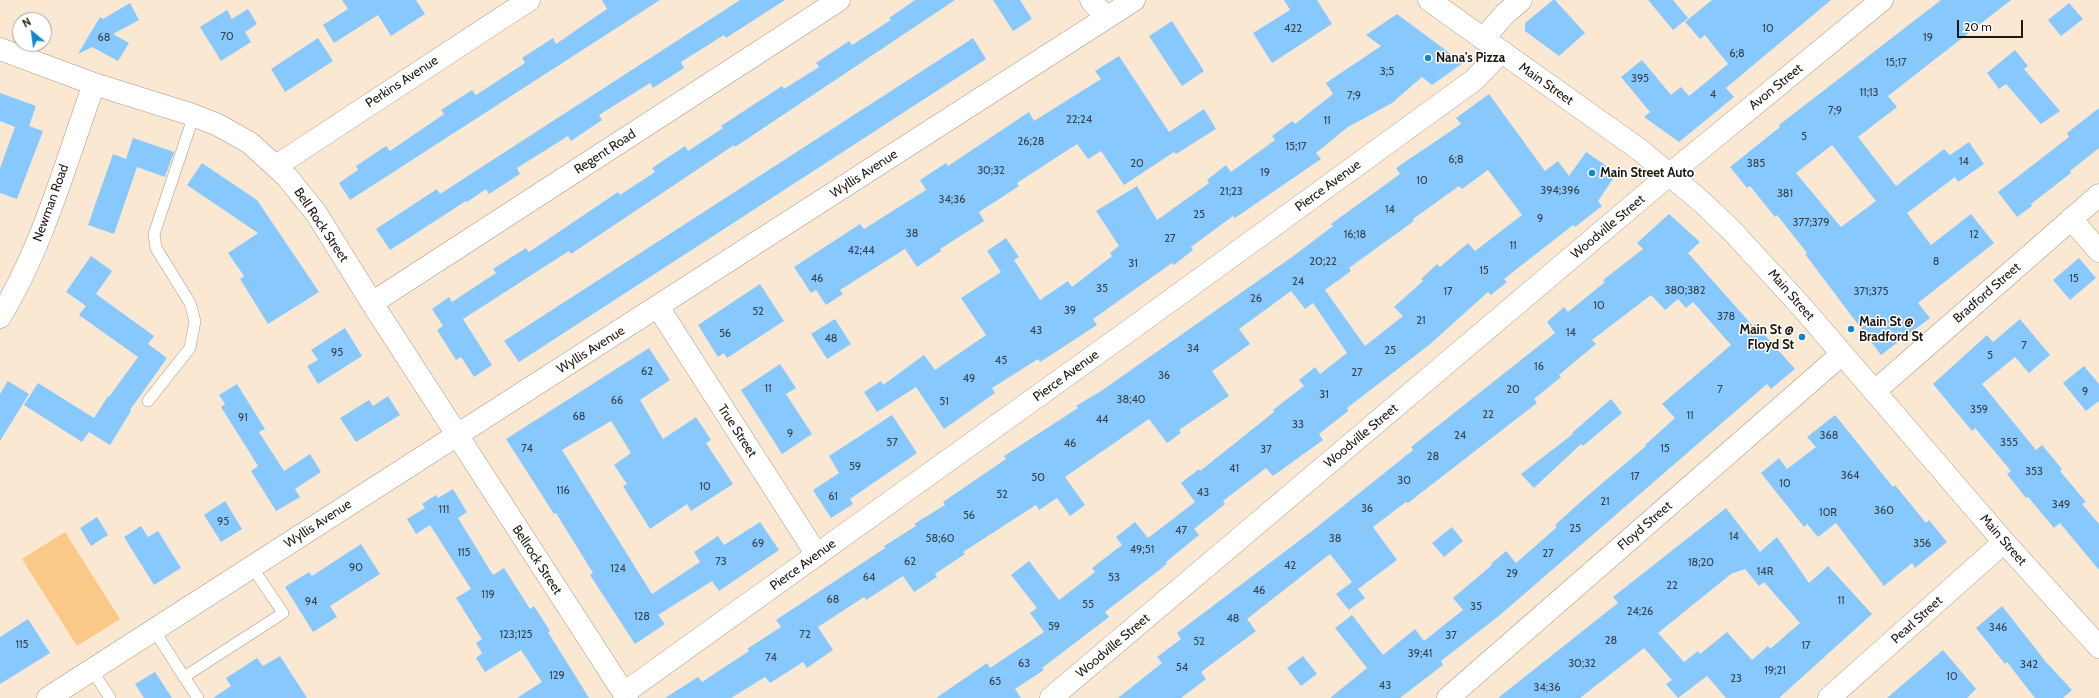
<!DOCTYPE html>
<html>
<head>
<meta charset="utf-8">
<style>
  body { margin:0 }
  #map { position:relative; width:2099px; height:698px; overflow:hidden; background:#fae8d2; font-family:Cabin,sans-serif }
  canvas { display:block }
  .north { position:absolute; left:12px; top:12px; width:40px; height:40px; box-sizing:border-box; background:#fff; border:1px solid #a5a39f; border-radius:50%; rotate:331deg; font-size:11px; font-weight:700; line-height:16px; text-align:center; color:#1e1810 }
  .north::after { content:''; display:block; margin:auto; width:14px; height:18px; background:#0f86ce; clip-path:polygon(50% 0,100% 100%,50% 72%,0 100%) }
  .scale { position:absolute; left:1957px; top:20px; width:66px; height:18px; box-sizing:border-box; border:2px solid #1e1810; border-top:0; padding-left:5px; font-size:12px; line-height:14px; white-space:nowrap; color:#1e1810; -webkit-text-stroke:3px #fff; paint-order:stroke }
</style>
</head>
<body>
<div id="map">
<canvas width="2099" height="698"></canvas>
<div class="north">N</div>
<div class="scale">20 m</div>
</div>
<script>
const context = document.querySelector('canvas').getContext('2d');
context.lineJoin = 'round';
function paint(path, color) { context.fillStyle = color; context.fill(path, 'evenodd'); }
function trace(path, color, width, dash) { context.strokeStyle = color; context.lineWidth = width; context.lineCap = dash ? 'butt' : 'round'; context.setLineDash(dash || []); context.stroke(path); }
function label(font, color, halo, rows, align = 'center') {
  context.font = font + ' Cabin,sans-serif'; context.lineWidth = 3; context.setLineDash([]); context.textBaseline = 'middle'; context.strokeStyle = halo; context.fillStyle = color; for (const [text, x, y, turn = 0] of rows) {
    context.save(); context.translate(x, y); context.rotate((+turn || 0) * Math.PI / 180); context.textAlign = isNaN(turn) ? turn : align; if (halo) context.strokeText(text, 0, 0); context.fillText(text, 0, 0); context.restore();
  }
}
const green = new Path2D(`
  M65 532 120 619 77 646 22 559Z`);
const building = new Path2D(`
  M342 0H416L425 14 391 36 378 15 334 43 323 25 348 9Z
  M602 0H660L350 200 339 183 358 170 356 166 386 146 390 151 444 114 441 110 472 90 476 95 525 63 522 58 553 38 556 44 588 22 607 9Z
  M740 0H785L726 38 724 35 681 62 684 68 653 88 650 83 599 115 602 120 571 141 568 136 517 168 520 174 489 194 486 189 467 202 466 201 390 250 376 229 437 189 440 194Z
  M915 0H955L735 147 734 145 571 254 569 251 463 319 492 365 474 377 461 357 456 360 437 330 443 326 432 309 449 297 452 302 496 273 493 269 526 248 529 252 618 192 620 195 655 172 652 168 685 146 688 151 723 128 721 126 782 86 784 89 819 67 816 63 849 41 852 45 891 20 889 18Z
  M993 0H1020L1032 19 1013 31Z
  M1284 0H1317L1332 24 1272 63 1253 33 1290 10Z
  M1553 0H1555L1585 33 1559 56 1525 31V23Z
  M1648 0H1673L1688 18 1673 30Z
  M1712 0H1831L1726 88 1734 97 1679 142 1644 117 1650 112 1621 77 1642 60 1671 95 1681 87 1689 96 1728 64 1705 35 1700 39 1685 22Z
  M1941 0H2011L1888 96 1897 107 1858 137 1896 186 1944 149 1950 155 1969 142 1984 164 1958 182 1955 177 1907 213 1931 245 1971 214 1994 243 1918 303 1930 318 1881 355 1805 254 1807 253 1777 215 1775 217 1750 186 1747 188 1730 167 1780 127 1779 125ZM1832 145 1876 201 1841 227 1796 173Z
  M130 3 139 20 113 34 129 43 118 61 92 47 78 54 100 17 103 19Z
  M2069 3 2083 19 2061 36 2048 20Z
  M248 9 257 24 245 32 251 42 221 61 200 27 227 10 232 19Z
  M1397 14 1463 63 1432 85 1422 77 1392 103 1348 127 1316 153 1321 159 1235 218 1233 216 1191 247 1193 250 1174 265 1172 263 1093 319 1097 325 1040 362 1038 359 992 388 995 393 944 429 916 387 877 412 864 392 881 381 883 385 924 355 935 370 986 335 961 298 1001 272 987 251 1006 238 1019 257 1014 260 1040 300 1068 281 1072 287 1112 256 1110 253 1119 246 1096 211 1137 186 1157 220 1209 183 1207 180 1226 165 1231 172 1275 140 1272 136 1292 121 1295 124 1333 94 1326 83 1381 46 1366 35Z
  M1172 21 1204 71 1182 86 1149 36Z
  M318 38 333 61 285 92 271 69Z
  M973 38 986 59 519 362 504 341Z
  M2015 50 2028 66 2024 69 2060 111 2041 124 2006 84 1999 89 1987 73Z
  M1119 56 1169 132 1204 109 1216 129 1176 154 1174 152 1124 185 1101 151 1088 159 1077 144 1017 183 1019 186 979 212 984 221 940 249 941 251 917 267 905 249 840 290 843 294 826 305 816 290 811 293 794 267 860 224 864 229 926 190 920 180 946 163 948 166 1029 112 1034 121 1101 79 1095 71Z
  M0 93 36 106 29 126 43 131 17 199 0 193V168L15 127 0 121Z
  M1489 94 1545 171 1558 161 1569 176 1586 152 1617 173 1598 201 1602 206 1575 227 1573 225 1504 279 1507 282 1491 295 1488 292 1429 345 1347 408 1348 411 1319 434 1323 440 1273 476 1266 468 1223 501 1225 504 1194 529 1199 535 1166 562 1167 564 1105 612 1109 617 1042 668 1044 670 1015 689 1021 698H936L987 663 990 668 1044 632 1030 613 1037 608 1011 575 1029 561 1059 600 1095 572 1092 568 1122 545 1116 537 1135 522 1148 538 1195 502 1181 483 1199 469 1200 471 1274 412 1273 410 1304 386 1299 380 1315 367 1320 374 1347 353 1313 303 1305 309 1291 291 1239 329 1250 344 1212 371 1229 396 1179 430 1181 433 1167 443 1149 419 1065 477 1085 505 1070 516 1057 498 1039 510 1036 505 963 552 965 554 935 574 937 577 914 592 903 576 866 600 864 597 818 627 833 650 807 668 803 662 770 683 765 677 731 698H665L698 677 702 682 749 651 747 649 781 627 776 620 885 548 884 546 916 526 914 524 945 505 943 502 1006 459 1004 456 1078 408 1076 406 1101 391 1292 257 1333 226 1331 224 1400 174 1396 168 1461 124 1456 118ZM1488 170 1522 215 1475 251 1468 243 1440 267 1437 264 1421 279 1423 281 1394 307 1403 316 1365 346 1325 290 1351 271 1349 268 1414 221 1413 219 1459 186 1462 189Z
  M2099 108V148L2070 171 2071 173 2031 204 2032 206 2017 217 1998 192 2069 137 2067 133Z
  M133 138 174 152 165 177 137 167 114 234 88 225 113 154 126 159Z
  M202 163 257 200 319 292 268 324 240 279 244 276 228 253 258 233 187 185Z
  M1669 214 1700 242 1688 253 1753 326 1755 324 1795 369 1771 389 1767 384 1500 615 1441 661 1443 665 1400 698H1330L1367 668 1335 628 1352 615 1383 655 1415 629 1424 641 1463 610 1453 598 1492 565 1491 564 1506 551 1516 563 1557 527 1555 525 1586 497 1646 446 1645 445 1675 418 1662 404 1731 345 1693 302 1686 308 1678 299 1665 310 1651 295 1592 340 1596 344 1559 375 1561 377 1534 399 1537 403 1408 503 1406 502 1373 527 1397 560 1358 589 1365 598 1349 610 1336 594 1352 582 1330 554 1247 619 1256 631 1201 672 1206 679 1181 698H1118L1162 663 1157 657 1181 639 1177 633 1312 531 1413 450 1411 447 1555 333 1547 322 1564 307 1568 312 1605 282 1603 280 1643 249 1637 243Z
  M91 256 112 271 96 294 154 336 148 344 167 358 130 410 131 411 110 445 89 432 82 442 24 405 38 383 94 418 108 396 109 397 138 357 79 315 86 306 66 292Z
  M2079 258 2096 278 2070 300 2053 280Z
  M760 284 784 321 727 358 724 353 718 357 698 325Z
  M835 319 851 344 827 359 811 334Z
  M2020 319 2050 355 2029 373 2015 357 1982 384 2036 450 2042 445 2062 469 2060 471 2086 502 2082 504 2099 524V570L2060 523 2054 528 2028 497 2026 498 2007 474 2011 471 1975 428 1972 431 1933 384 1987 335 1993 342Z
  M345 328 362 356 318 384 307 366 318 360 311 350Z
  M649 348 670 380 640 400 663 439 696 417 711 440 706 443 733 484 691 511 687 504 650 529 623 486 627 484 614 465 631 453 611 421 562 450 652 594 700 562 694 552 718 536 724 545 760 522 779 550 719 591 712 581 658 615 665 624 635 644 590 575 593 573 556 513 554 514 506 439Z
  M780 364 796 388 786 394 812 434 782 454 741 390Z
  M2084 366 2099 384V401L2086 411 2063 383Z
  M8 381 29 394 0 441V394Z
  M237 384 265 429 259 432 284 471 310 454 321 472 295 489 300 497 276 511 251 471 258 466 221 407 225 404 219 395Z
  M388 396 400 415 356 442 340 418 369 400 373 406Z
  M1611 399 1622 413 1583 446 1581 444 1534 488 1521 474 1573 434 1572 433Z
  M892 415 917 453 850 499 853 504 831 518 813 490 839 473 829 456Z
  M1835 415 1893 487 1895 485 1926 523 1929 520 1947 542 1915 568 1912 563 1884 586 1836 523 1818 537 1807 524 1804 527 1761 473 1779 458 1787 469 1816 447 1807 437Z
  M453 489 467 512 458 518 493 575 504 568 530 609 534 606 550 631 548 632 589 698H517L542 682 521 650 485 672 476 658 482 653 476 643 482 639 456 598 471 589 430 525 416 534 407 519 425 508 422 504 436 495 438 498Z
  M225 501 242 529 221 542 204 515Z
  M1726 508 1760 552 1777 537 1809 583 1828 566 1872 614 1779 698H1726L1707 676 1678 698 1666 684 1672 680 1644 648 1580 698H1498L1618 603 1613 597ZM1745 569 1759 586 1764 582 1800 623 1770 649 1768 646 1752 660 1727 632 1700 654 1698 651 1684 662 1658 633 1731 574Z
  M97 517 108 535 91 546 80 528Z
  M141 526 148 537 158 531 181 568 154 585 124 537Z
  M1452 527 1463 541 1444 557 1432 543Z
  M361 544 380 574 330 606 337 617 313 632 285 587 309 572 312 576Z
  M2002 606 2046 662 2072 690 2063 698H2035L2007 662 2005 664 1976 628Z
  M28 619 50 653 0 684V637Z
  M1943 650 1976 689 1967 698H1887Z
  M280 656 307 698H213L231 686 226 678 257 658 263 666Z
  M1303 656 1317 674 1301 686 1287 668Z
  M155 672 172 698H144L135 684Z`);
const service = new Path2D(`
  M148 401 190 348 195 321 190 303 156 248 154 234 194 115
  M154 630 184 677 283 613 252 567
  M92 670 110 698
  M184 677 198 698`);
const minor = new Path2D(`
  M1091 0 1106 18
  M1483 39 1505 14 1521 0
  M276 166 529 0
  M2071 219 2099 251
  M372 303 839 0
  M658 307 817 555
  M0 317C43 246 66 162 94 84
  M1875 391 2099 195
  M48 698 1134 0
  M1051 698 1670 174 1882 0
  M1448 698 1842 354
  M1829 698 2004 542`);
const tertiary = new Path2D(`
  M0 49 94 84 190 114 218 125 250 143 287 177 316 213 372 303 627 698
  M624 693 1123 335 1474 80 1501 52`);
const primary = new Path2D(`
  M1429 0 1640 150 1703 203 1734 233 1801 306 2004 542 2099 647`);
const markers = [
  [1428,58,4,"#0f86ce"],
  [1592,173,4,"#0f86ce"],
  [1851,329,4,"#0f86ce"],
  [1802,337,4,"#0f86ce"]
];
const numberNames = [
  ["422",1293,29],
  ["10",1768,29],
  ["70",227,37],
  ["68",104,38],
  ["19",1928,38],
  ["6;8",1737,54],
  ["15;17",1896,63],
  ["3;5",1387,72],
  ["395",1640,79],
  ["11;13",1869,93],
  ["4",1713,95],
  ["7;9",1354,96],
  ["7;9",1835,111],
  ["22;24",1079,120],
  ["11",1327,121],
  ["5",1804,137],
  ["26;28",1031,142],
  ["15;17",1296,147],
  ["6;8",1456,160],
  ["14",1964,162],
  ["20",1137,164],
  ["385",1756,164],
  ["30;32",991,171],
  ["19",1265,173],
  ["10",1422,181],
  ["394;396",1560,191],
  ["21;23",1231,192],
  ["381",1785,194],
  ["34;36",952,200],
  ["14",1390,210],
  ["25",1199,215],
  ["9",1540,219],
  ["377;379",1811,223],
  ["38",912,234],
  ["16;18",1355,235],
  ["12",1974,235],
  ["27",1170,239],
  ["11",1513,246],
  ["42;44",861,251],
  ["20;22",1323,262],
  ["8",1936,262],
  ["31",1133,264],
  ["15",1484,271],
  ["46",817,279],
  ["15",2074,279],
  ["24",1298,282],
  ["35",1102,289],
  ["380;382",1685,291],
  ["17",1448,292],
  ["371;375",1871,292],
  ["26",1256,299],
  ["10",1599,306],
  ["39",1070,311],
  ["52",758,312],
  ["378",1726,317],
  ["21",1421,321],
  ["43",1036,331],
  ["14",1571,333],
  ["56",725,334],
  ["48",831,339],
  ["7",2024,346],
  ["34",1193,349],
  ["25",1390,351],
  ["95",337,353],
  ["5",1990,356],
  ["45",1001,361],
  ["16",1539,367],
  ["62",647,372],
  ["27",1357,373],
  ["36",1164,376],
  ["49",969,379],
  ["11",768,389],
  ["20",1513,390],
  ["7",1720,390],
  ["9",2085,392],
  ["31",1324,395],
  ["38;40",1131,400],
  ["66",617,401],
  ["51",944,402],
  ["359",1979,410],
  ["22",1488,415],
  ["11",1690,416],
  ["68",579,417],
  ["91",243,418],
  ["44",1102,420],
  ["33",1298,425],
  ["9",790,434],
  ["24",1460,436],
  ["368",1829,436],
  ["57",892,443],
  ["355",2009,443],
  ["46",1070,444],
  ["74",527,449],
  ["15",1665,449],
  ["37",1266,450],
  ["28",1433,457],
  ["59",855,467],
  ["41",1234,469],
  ["353",2034,472],
  ["364",1850,476],
  ["17",1635,477],
  ["50",1038,478],
  ["30",1404,481],
  ["10",1785,484],
  ["10",705,487],
  ["116",563,491],
  ["43",1203,493],
  ["52",1002,495],
  ["61",833,497],
  ["21",1605,502],
  ["349",2061,505],
  ["36",1367,509],
  ["111",444,510],
  ["360",1884,511],
  ["10R",1828,513],
  ["56",969,516],
  ["95",223,522],
  ["25",1575,529],
  ["47",1181,531],
  ["14",1734,537],
  ["58;60",940,539],
  ["38",1335,539],
  ["69",758,544],
  ["356",1922,544],
  ["49;51",1142,550],
  ["115",464,553],
  ["27",1548,554],
  ["73",721,562],
  ["62",910,562],
  ["18;20",1701,563],
  ["42",1290,566],
  ["90",356,568],
  ["124",618,569],
  ["14R",1765,572],
  ["29",1512,574],
  ["64",869,578],
  ["53",1114,578],
  ["22",1672,586],
  ["46",1259,591],
  ["119",488,595],
  ["68",833,600],
  ["11",1841,601],
  ["94",311,602],
  ["55",1088,605],
  ["35",1476,607],
  ["24;26",1640,612],
  ["128",642,617],
  ["48",1233,619],
  ["59",1054,627],
  ["346",1998,628],
  ["123;125",516,635],
  ["72",805,635],
  ["37",1451,636],
  ["28",1611,641],
  ["52",1199,642],
  ["115",22,645],
  ["17",1806,646],
  ["39;41",1420,654],
  ["74",771,658],
  ["63",1024,664],
  ["30;32",1582,664],
  ["342",2029,665],
  ["54",1182,668],
  ["19;21",1775,671],
  ["129",557,676],
  ["10",1952,677],
  ["23",1736,679],
  ["65",995,682],
  ["43",1385,686],
  ["34;36",1547,688]
];
const poiNames = [
  ["Nana's Pizza",1436,58],
  ["Main Street Auto",1600,173],
  ["Main St @",1859,322],
  ["Bradford St",1859,337],
  ["Main St @",1794,330,"right"],
  ["Floyd St",1794,345,"right"]
];
const streetNames = [
  ["Perkins Avenue",402,82,-33],
  ["Main Street",1546,84,35],
  ["Avon Street",1776,87,-39],
  ["Regent Road",605,152,-33],
  ["Wyllis Avenue",864,174,-33],
  ["Pierce Avenue",1328,186,-36],
  ["Newman Road",51,203,-70],
  ["Bell Rock Street",321,225,56],
  ["Woodville Street",1608,227,-40],
  ["Bradford Street",1987,293,-41],
  ["Main Street",1791,295,49],
  ["Wyllis Avenue",591,350,-32],
  ["Pierce Avenue",1066,376,-36],
  ["True Street",737,431,57],
  ["Woodville Street",1361,436,-40],
  ["Wyllis Avenue",318,524,-33],
  ["Floyd Street",1645,526,-41],
  ["Main Street",2003,540,49],
  ["Bellrock Street",537,560,57],
  ["Pierce Avenue",803,565,-36],
  ["Pearl Street",1917,620,-42],
  ["Woodville Street",1113,646,-40]
];
paint(green, '#fac987');
paint(building, '#87c9ff');
trace(service, '#a89883', 12);
trace(minor, '#a89883', 23);
trace(tertiary, '#a89883', 23);
trace(primary, '#a89883', 23);
trace(service, '#fff', 11);
trace(minor, '#fff', 22);
trace(tertiary, '#fff', 22);
trace(primary, '#fff', 22);
for (const [x, y, r, color] of markers) { const dot = new Path2D(); dot.arc(x, y, r, 0, 2 * Math.PI); context.fillStyle = color; context.fill(dot); trace(dot, '#fff', 1.5); }
label('11px', '#38444c', null, numberNames);
label('bold 13px', '#1e1810', '#fff', poiNames, 'left');
label('13px', '#1e1810', '#fff', streetNames);
</script>
</body>
</html>
